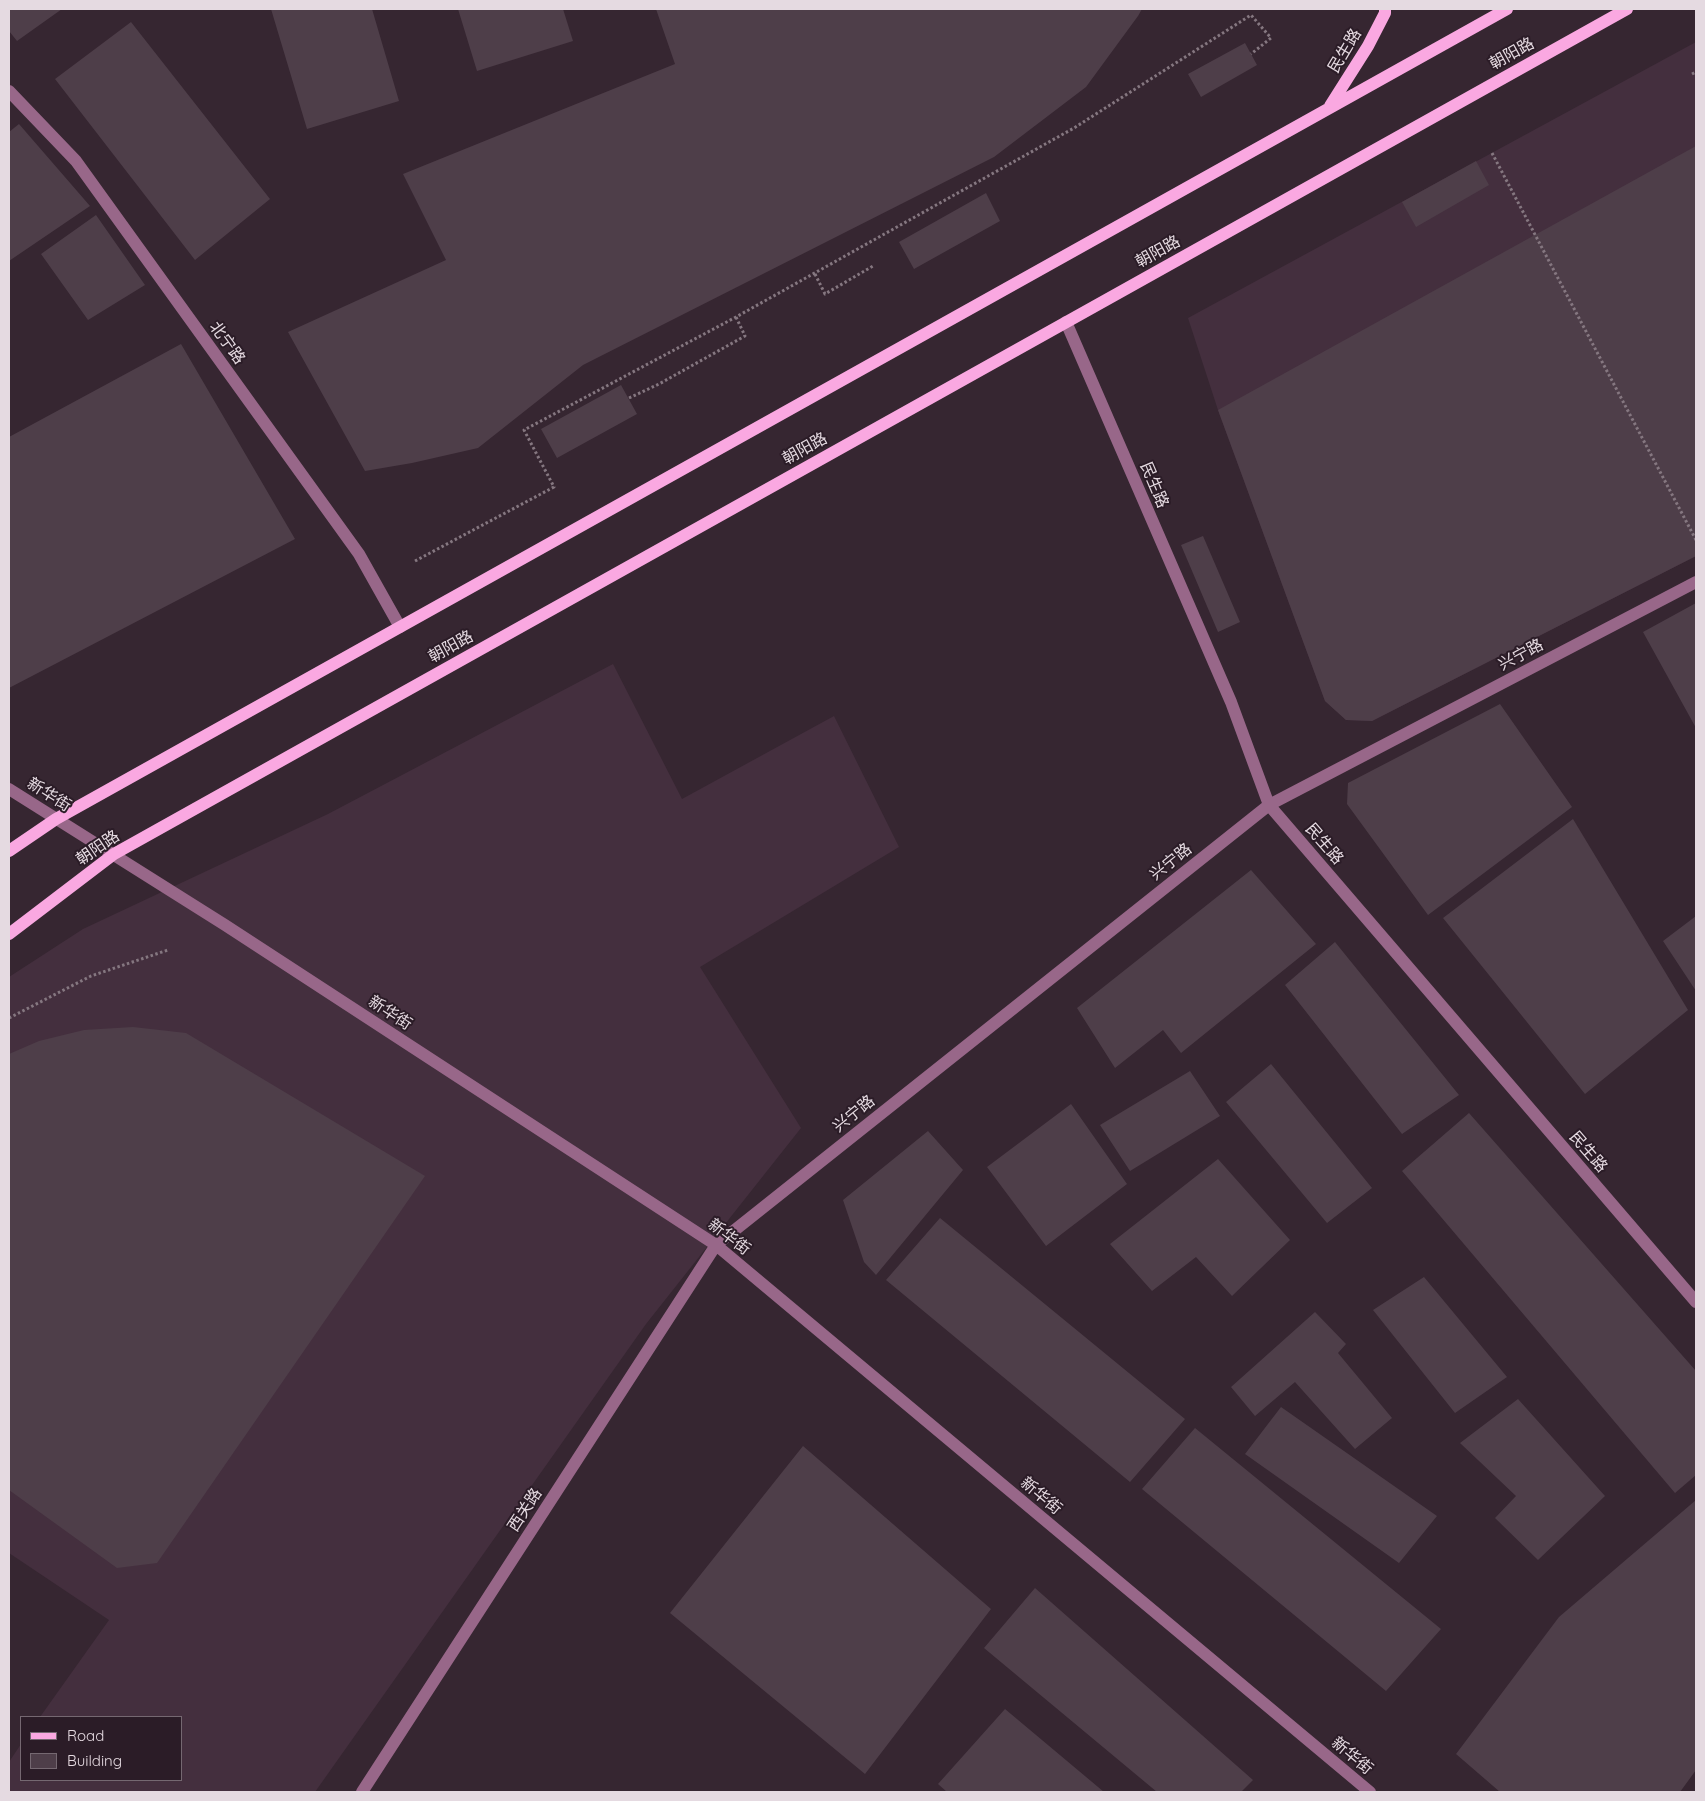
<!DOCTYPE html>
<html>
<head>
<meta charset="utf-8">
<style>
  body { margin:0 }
  #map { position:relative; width:1705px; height:1801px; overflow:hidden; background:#362631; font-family:Quicksand,sans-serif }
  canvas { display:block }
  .frame { position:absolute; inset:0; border:10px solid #e5dae1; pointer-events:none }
  .legend { position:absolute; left:20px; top:1716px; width:162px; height:65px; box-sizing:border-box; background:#2b1c27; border:1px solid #756871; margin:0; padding:6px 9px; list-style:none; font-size:15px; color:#e5dae1 }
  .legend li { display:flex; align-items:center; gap:10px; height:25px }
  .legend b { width:25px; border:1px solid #756871 }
</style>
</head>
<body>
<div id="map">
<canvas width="1705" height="1801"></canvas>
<div class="frame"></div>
<ul class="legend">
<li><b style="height:6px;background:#faa8e1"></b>Road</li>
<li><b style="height:14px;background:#4e3e49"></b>Building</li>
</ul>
</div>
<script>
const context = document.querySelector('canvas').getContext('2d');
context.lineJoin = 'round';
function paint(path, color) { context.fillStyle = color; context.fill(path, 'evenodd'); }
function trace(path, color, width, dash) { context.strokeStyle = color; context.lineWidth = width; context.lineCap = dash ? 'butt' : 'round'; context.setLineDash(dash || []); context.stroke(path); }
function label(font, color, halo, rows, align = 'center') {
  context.font = font + ' Quicksand,"Noto Sans SC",sans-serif'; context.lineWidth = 4; context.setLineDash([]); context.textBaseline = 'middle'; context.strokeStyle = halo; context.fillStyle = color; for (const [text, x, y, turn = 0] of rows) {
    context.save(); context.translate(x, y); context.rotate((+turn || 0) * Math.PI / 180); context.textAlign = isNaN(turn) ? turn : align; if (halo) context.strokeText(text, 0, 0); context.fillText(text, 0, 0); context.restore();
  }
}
const built = new Path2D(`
  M1696 42V556L1372 721 1346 720 1325 701 1218 410 1188 318Z
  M613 664 682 799 834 716 899 847 700 967 801 1128 646 1324 315 1792H9V1762L21 1744V1780H181V1717H40L109 1620 9 1553V977L83 929 328 814Z`);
const building = new Path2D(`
  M9 9H62L17 41 9 31Z
  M271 9H372L399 101 307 129Z
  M458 9H563L573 41 477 71Z
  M656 9H1142L1138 16 1086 87 994 157 583 365 478 448 412 463 365 471 288 332 446 260 403 174 675 64Z
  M131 22 270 199 195 260 55 79Z
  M1245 43 1257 65 1201 97 1188 74Z
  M19 124 90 206 9 261V132Z
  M1696 146V556L1372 721 1346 720 1325 701 1218 410Z
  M1476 161 1489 185 1416 227 1402 202Z
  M986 193 1000 221 914 269 899 242Z
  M96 215 145 285 88 320 41 254Z
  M181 344 295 539 9 688V437Z
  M621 385 637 414 557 458 541 429Z
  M1203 536 1240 622 1218 632 1181 545Z
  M1696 603V728L1643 632Z
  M1500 704 1572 807 1428 915 1347 804 1348 783Z
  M1573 819 1688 1010 1585 1094 1443 918Z
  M1251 870 1316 944 1181 1053 1163 1030 1115 1068 1077 1008Z
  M1696 916V991L1663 941Z
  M1335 942 1459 1095 1402 1134 1285 985Z
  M133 1027 186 1033 425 1176 157 1563 117 1568 9 1490V1054L39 1041 84 1030Z
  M1271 1064 1372 1188 1327 1223 1226 1102Z
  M1190 1071 1220 1116 1130 1171 1100 1125Z
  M1071 1104 1127 1184 1046 1246 987 1167Z
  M1469 1113 1696 1371V1475L1675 1493 1402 1171Z
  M928 1131 963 1170 876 1275 864 1262 843 1200Z
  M1218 1159 1290 1240 1232 1296 1196 1257 1152 1291 1110 1244Z
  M940 1218 1185 1419 1130 1482 886 1280Z
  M1424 1277 1507 1377 1455 1413 1373 1310Z
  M1315 1312 1346 1344 1338 1353 1392 1418 1355 1449 1295 1382 1255 1416 1231 1387Z
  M1518 1399 1605 1496 1538 1560 1495 1518 1516 1496 1460 1443Z
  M1281 1407 1437 1516 1399 1563 1245 1454Z
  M1195 1428 1441 1629 1386 1691 1142 1489Z
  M803 1446 991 1609 865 1774 670 1613Z
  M1696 1500V1770L1680 1792H1500L1456 1754 1559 1617Z
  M1035 1588 1253 1780 1241 1792H1157L984 1648Z
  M1005 1709 1104 1792H947L938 1784Z`);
const path = new Path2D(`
  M1692 74 1696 72
  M1492 153 1696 540
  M815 274 825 294 873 266
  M629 398 659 384 745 336 736 317
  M415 561 554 487 524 430 736 317 1074 128 1251 15 1271 38 1251 54
  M9 1018 91 976 168 950`);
const minor = new Path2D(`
  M9 91 76 161 359 554 400 627
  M1066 322 1231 702 1269 805 1696 1302
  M9 789 225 925 716 1245 1370 1792
  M362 1792 716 1245 1269 805 1696 582`);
const major = new Path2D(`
  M1330 106 1368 46 1385 13V9
  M9 851 56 819 1507 9
  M9 934 114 854 1627 9`);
const streetNames = [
  ["民生路",1345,51,-59],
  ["朝阳路",1512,54,-29],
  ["朝阳路",1158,252,-29],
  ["北宁路",227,343,54],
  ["朝阳路",805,449,-29],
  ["民生路",1154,485,67],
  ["朝阳路",451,647,-29],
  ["兴宁路",1521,655,-28],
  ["新华街",49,795,32],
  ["民生路",1324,844,49],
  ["朝阳路",98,848,-34],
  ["兴宁路",1171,862,-39],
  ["新华街",390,1013,33],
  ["兴宁路",854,1114,-39],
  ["民生路",1588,1152,49],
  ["新华街",729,1237,37],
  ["新华街",1041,1496,40],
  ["西关路",525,1510,-57],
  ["新华街",1352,1756,40]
];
paint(built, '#442f3e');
paint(building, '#4e3e49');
trace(path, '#857780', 3, [2.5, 2.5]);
trace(minor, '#986789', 12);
trace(major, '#faa8e1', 12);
label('16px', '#e5dae1', '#2b1c27', streetNames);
</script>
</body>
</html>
